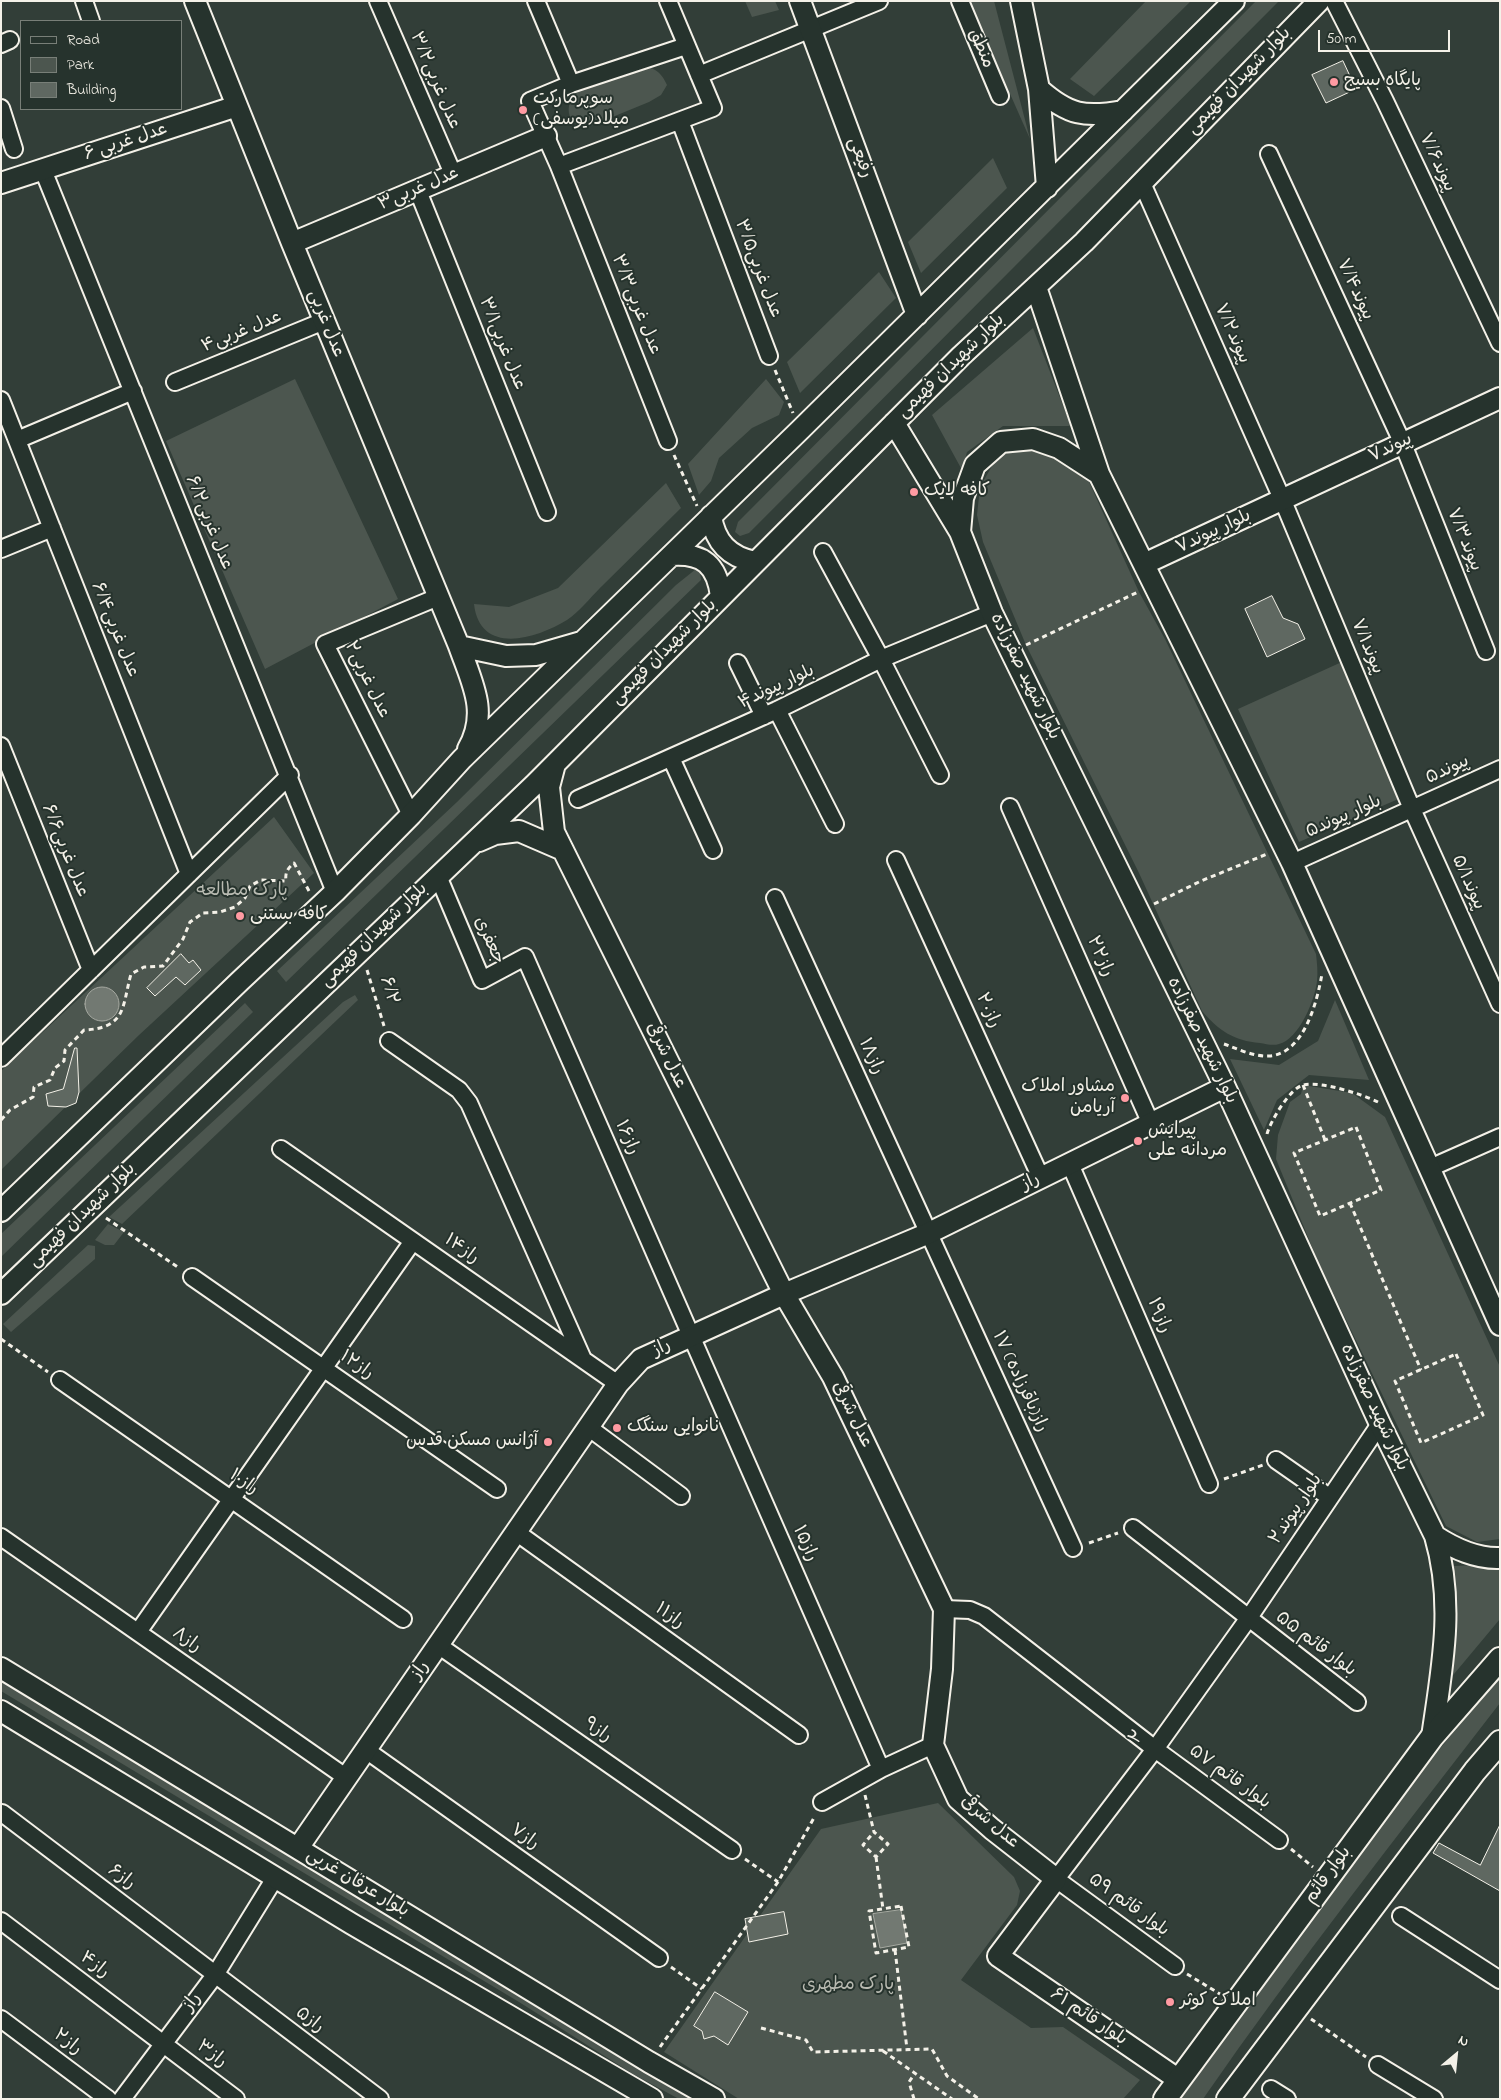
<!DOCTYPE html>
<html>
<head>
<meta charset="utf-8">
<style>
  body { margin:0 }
  #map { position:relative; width:1501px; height:2100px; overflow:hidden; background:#323e38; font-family:"Indie Flower",sans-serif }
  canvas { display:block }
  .frame { position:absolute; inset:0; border:2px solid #f4f1e8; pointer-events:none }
  .legend { position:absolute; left:20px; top:20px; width:162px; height:90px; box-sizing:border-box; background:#26332d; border:1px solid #787f78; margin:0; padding:6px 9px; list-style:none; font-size:15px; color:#f4f1e8 }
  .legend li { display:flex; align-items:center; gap:10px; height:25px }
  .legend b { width:25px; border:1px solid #787f78 }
  .north { position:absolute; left:1431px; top:2030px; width:50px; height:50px; -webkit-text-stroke:4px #26332d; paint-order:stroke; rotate:28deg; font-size:14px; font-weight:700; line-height:20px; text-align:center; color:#f4f1e8 }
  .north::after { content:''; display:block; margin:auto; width:18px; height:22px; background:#f4f1e8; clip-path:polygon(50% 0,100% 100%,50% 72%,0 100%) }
  .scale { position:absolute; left:1318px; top:30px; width:132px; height:22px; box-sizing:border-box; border:2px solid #f4f1e8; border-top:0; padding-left:6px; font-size:15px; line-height:18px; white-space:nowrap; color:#f4f1e8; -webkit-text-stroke:4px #26332d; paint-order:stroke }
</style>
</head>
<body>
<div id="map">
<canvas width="1501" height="2100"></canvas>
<div class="frame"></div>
<ul class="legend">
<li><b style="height:6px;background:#26332d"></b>Road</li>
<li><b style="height:14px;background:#4c564f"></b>Park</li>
<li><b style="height:14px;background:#5f6861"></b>Building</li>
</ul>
<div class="north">N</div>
<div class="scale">50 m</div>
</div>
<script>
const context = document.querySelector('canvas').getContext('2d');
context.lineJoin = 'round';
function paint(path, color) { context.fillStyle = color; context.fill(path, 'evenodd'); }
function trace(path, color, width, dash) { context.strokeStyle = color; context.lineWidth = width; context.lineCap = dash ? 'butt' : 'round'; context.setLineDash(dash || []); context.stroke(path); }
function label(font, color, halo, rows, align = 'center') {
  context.font = font + ' "Indie Flower","Playpen Sans Arabic",sans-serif'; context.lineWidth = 4; context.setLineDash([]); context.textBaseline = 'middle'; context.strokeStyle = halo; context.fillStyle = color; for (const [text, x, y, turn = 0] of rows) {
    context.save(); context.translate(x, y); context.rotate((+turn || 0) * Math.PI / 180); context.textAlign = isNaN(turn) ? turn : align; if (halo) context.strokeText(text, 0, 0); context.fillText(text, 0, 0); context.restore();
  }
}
const green = new Path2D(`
  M745 1H775L779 10 752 17Z
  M969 1H994L1030 139Z
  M1146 1H1191L1094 96 1070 79Z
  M1256 1H1279L749 533 740 536 735 532 738 522Z
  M645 66C657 69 662 74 667 85L661 95 649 102 588 127 577 126C567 118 565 103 577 93 589 82 629 72 645 66Z
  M993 158 1007 188 921 273 908 242Z
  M879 272 896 298 800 393 787 362Z
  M1033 328 1071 426H1003L967 452 962 470 932 415Z
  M295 379 398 599 265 669 166 441Z
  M766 379 784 402 779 415 752 428 719 458 711 481 699 495 688 464Z
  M1042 450 1085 473 1139 592 1165 639 1316 954C1317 963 1318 972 1317 981 1315 1000 1299 1039 1279 1044 1273 1046 1266 1044 1260 1043 1234 1041 1218 1030 1202 1011L1139 873 1026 645 983 542 977 515 980 487 992 466 1007 451Z
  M666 483 681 508C654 535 627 561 600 588 590 598 579 612 567 620 536 639 480 656 474 604L509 607 558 588Z
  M696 569 700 573 701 580 286 982 277 971 457 802 676 585Z
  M1344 661 1403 797 1299 842 1238 709Z
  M274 817 314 873 138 1036 1 1170V1071Z
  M355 995 358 1000 122 1224 109 1217 343 1002Z
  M1335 1000 1369 1080 1309 1075 1277 1100 1264 1130 1230 1059 1279 1065 1318 1041Z
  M245 1003 253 1012 1 1257V1234Z
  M1303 1085 1352 1093 1385 1117 1500 1367V1539L1477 1542 1446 1526 1319 1264 1276 1159 1278 1135 1290 1102 1301 1094Z
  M108 1224 124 1232 114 1245H105L95 1240Z
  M88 1245 95 1246V1259L11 1332 3 1324Z
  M1500 1564V1619L1449 1680 1454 1566Z
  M1500 1676V1703C1399 1834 1297 1963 1203 2099H1181L1409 1786Z
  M1 1677 700 2099H679L633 2074 519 2002 1 1691Z
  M938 1803 1014 1877 1020 1891 1017 1905 961 1980 1031 2028 1063 2027 1140 2080 1123 2099H739L664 2052 821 1829Z`);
const water = new Path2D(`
  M85 1004a17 17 0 1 1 34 0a17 17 0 1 1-34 0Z
  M901 1910 907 1943 880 1948 873 1914Z`);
const building = new Path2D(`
  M1343 61 1356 89 1326 103 1312 75Z
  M1272 596 1283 618 1298 624 1305 639 1267 657 1245 609Z
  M181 954 189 963 193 960 201 970 185 985 176 977 155 996 147 988Z
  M75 1048H77L79 1092 76 1103 66 1107 48 1106 46 1094 63 1089Z
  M1500 1825V1891L1433 1853 1439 1843 1480 1865Z
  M784 1912 788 1934 749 1942 745 1919Z
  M715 1992 748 2012 728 2045 714 2036 704 2039 702 2031 694 2026Z`);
const path = new Path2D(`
  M775 370 793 413
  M674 455 697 506
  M1026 645 1138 592
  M1154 904 1201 881 1267 854
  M367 970 384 1026
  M1224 1044C1238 1049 1254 1057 1269 1056 1304 1054 1317 1002 1322 974
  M1303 1085 1325 1140
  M1 1120 10 1110 33 1097 34 1087 50 1080 55 1068 64 1061 65 1050 84 1030C127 1028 122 1006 131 974L144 967 163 966 183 939 190 922 203 913 220 912 235 907 245 898 250 886 261 880 286 881C285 873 287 869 294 863L309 891
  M1356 1127 1381 1190 1320 1216 1294 1153Z
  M1267 1134C1270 1122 1290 1088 1303 1085 1322 1081 1361 1094 1378 1102
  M1350 1203 1421 1370
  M106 1218 179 1268
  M1 1339 48 1372
  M1456 1354 1483 1415 1421 1443 1395 1381Z
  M1224 1479 1263 1465
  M1089 1543 1118 1533
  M865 1795 874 1832 888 1844 876 1857 863 1845 874 1832
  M1291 1849 1313 1867
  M876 1857 883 1909
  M745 1859 778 1882
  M901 1906 909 1947 876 1953 869 1911Z
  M895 1950 907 2049
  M671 1967 702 1989
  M1187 1974 1220 1994
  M1311 2019 1366 2057
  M761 2028 806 2040 813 2052 932 2049 947 2076 979 2099
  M660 2047 778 1882 815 1816
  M883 2051 952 2099
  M914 2099 909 2082 915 2073`);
const minor = new Path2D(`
  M84 1 91 21
  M378 1 454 176
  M536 1 571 84
  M960 1 1000 96
  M1334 1 1385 101 1500 343
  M1 44 10 40
  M699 75 879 1
  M1 108 14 149
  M680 121 769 356
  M1269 154 1403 444 1486 651
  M559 166 713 108 668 1
  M43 170 335 892
  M1142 183 1283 501 1412 809 1500 1004
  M418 191 547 512
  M175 382 324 321
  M1 400 189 874
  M17 440 133 391
  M668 441 559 166 530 101 571 84 686 46
  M1 549 52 528
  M823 552 881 659 940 775
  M738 663 764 716
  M777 710 835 824
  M1 746 91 970
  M671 758 713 850
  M578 799 777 710 881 659 992 613
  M1010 807 1151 1124
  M411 815 325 644 438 597
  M896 860 1041 1178
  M1292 863 1500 769
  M438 876 482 980 525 957 881 1769
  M775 898 1073 1548
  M389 1041 459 1090 469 1103 582 1357
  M1 1058 290 775
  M281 1149 618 1384
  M1070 1164 1209 1484
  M1430 1168 1500 1137
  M192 1277 497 1489
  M60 1380 403 1619
  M588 1427 681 1496
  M1276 1460 1329 1497
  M1133 1528 1357 1702
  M516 1532 799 1735
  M1 1537 347 1778
  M944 1609 970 1610 984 1616 1155 1749 1279 1840
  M138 1632 413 1241
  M438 1645 732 1850
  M366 1750 659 1958
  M822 1802 881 1769 933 1745
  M1 1814 2 1813 380 2099
  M1401 1916 1500 1980
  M1 1921 236 2099
  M1175 1966 1056 1879 1155 1749 1248 1619 1380 1424
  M1 2019 108 2099
  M1378 2065 1434 2099
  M1271 2089 1287 2099
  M122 2099 215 1975 275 1878`);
const tertiary = new Path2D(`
  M195 1 292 243 459 646C472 683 489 712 468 749
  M800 1 917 315
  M1021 1 1039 89 1047 187
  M1039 89C1068 115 1085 118 1123 111
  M1 183 237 106
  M292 243 546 136
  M1036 287 1099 474 1292 863 1500 1325
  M894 423 960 532 992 613 1225 1087 1380 1424 1435 1536C1455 1604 1442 1668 1432 1737
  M711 516C715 542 729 557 755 562
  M960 532 963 498 975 465 1001 442 1033 439 1059 448 1099 474
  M672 555C703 553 717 565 721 596
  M1144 564 1500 398
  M459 646 506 656 536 655 581 642
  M555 764 549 787 554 832 784 1294 833 1377 944 1609 942 1669 933 1745 958 1799 992 1829 1056 1879 998 1956 1179 2080
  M479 841 495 834 519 831 563 850
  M1 1211 240 981 335 892 411 815 462 759 800 430 1234 1
  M1 1294 534 785 961 356 1084 242 1319 1
  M1435 1536C1455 1549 1476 1559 1500 1558
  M1 1668 649 2062 714 2099
  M1 1711 352 1924 652 2099
  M298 1848 618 1384 641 1359 784 1294 929 1233 1225 1087`);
const secondary = new Path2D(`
  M1165 2099 1432 1737 1500 1659
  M1228 2099 1475 1771 1500 1742`);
const markers = [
  [1334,82,5,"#ff9aa2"],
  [523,110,5,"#ff9aa2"],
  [914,492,5,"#ff9aa2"],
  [240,916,5,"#ff9aa2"],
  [1125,1098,5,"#ff9aa2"],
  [1138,1141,5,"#ff9aa2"],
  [617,1428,5,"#ff9aa2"],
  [548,1442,5,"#ff9aa2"],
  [1170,2002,5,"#ff9aa2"]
];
const streetNames = [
  ["منطق",980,49,67],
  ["عدل غربی۳/۲",434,81,67],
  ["بلوار شهیدان فهیمی",1240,82,-46],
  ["عدل غربی ۶",126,143,-18],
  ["رفیعی",859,158,70],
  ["پیوند۷/۶",1436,163,65],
  ["عدل غربی۳",419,190,-23],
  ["عدل غربی۳/۵",757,269,69],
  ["پیوند۷/۴",1354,290,65],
  ["عدل غربی۳/۳",635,305,68],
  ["عدل غربی",325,324,68],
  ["عدل غربی۴",242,333,-22],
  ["پیوند۷/۲",1231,334,66],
  ["عدل غربی۳/۱",501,344,68],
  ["بلوار شهیدان فهیمی",952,367,-44],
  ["پیوند۷",1391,449,-25],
  ["۶/۲عدل غربی",208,523,68],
  ["بلوار پیوند۷",1214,533,-25],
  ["پیوند۷/۳",1463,540,68],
  ["۶/۴عدل غربی",114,630,68],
  ["پیوند۷/۱",1366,647,67],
  ["بلوار شهیدان فهیمی",665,653,-45],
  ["بلوار شهید صفرزاده",1024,677,64],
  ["عدل غربی۲",366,680,64],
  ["بلوار پیوند۴",777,688,-25],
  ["پیوند۵",1448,771,-25],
  ["بلوار پیوند۵",1344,818,-24],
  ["۶/۶عدل غربی",64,851,68],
  ["پیوند۵/۱",1467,883,66],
  ["بلوار شهیدان فهیمی",375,936,-44],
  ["جعفری",488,941,65],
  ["راز۲۲",1099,957,66],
  ["۶/۲",388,991,73],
  ["راز۲۰",987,1011,65],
  ["بلوار شهید صفرزاده",1201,1041,64],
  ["عدل شرقی",665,1056,64],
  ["راز۱۸",870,1057,65],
  ["راز۱۶",626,1138,66],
  ["راز",1031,1183,-26],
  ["بلوار شهیدان فهیمی",83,1216,-44],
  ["راز۱۴",461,1250,35],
  ["راز۱۹",1158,1316,67],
  ["راز",662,1349,-26],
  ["راز۱۲",356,1366,35],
  ["۱۷ راز(باقرزاده)",1019,1382,65],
  ["بلوار شهید صفرزاده",1373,1408,65],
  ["عدل شرقی",851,1415,64],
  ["راز۱۰",243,1483,35],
  ["بلوار پیوند۲",1297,1510,-56],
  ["راز۱۵",804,1544,66],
  ["راز۱۱",669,1617,36],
  ["راز۸",186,1641,35],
  ["بلوار قائم ۵۵",1315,1645,37],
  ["راز",421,1671,-55],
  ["راز۹",597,1731,35],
  ["۲",1138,1738,-54],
  ["بلوار قائم ۵۷",1229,1778,36],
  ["عدل شرقی",989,1823,41],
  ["راز۷",524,1838,35],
  ["بلوار قائم",1329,1876,-54],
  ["راز۶",121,1878,37],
  ["بلوار عرفان غربی",357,1884,31],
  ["بلوار قائم ۵۹",1128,1906,36],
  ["راز۴",94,1966,37],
  ["راز",193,2003,-53],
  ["بلوار قائم ۶۱",1088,2018,34],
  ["راز۵",309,2021,37],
  ["راز۲",67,2043,37],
  ["راز۳",211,2055,37]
];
const poiNames = [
  ["پایگاه بسیج",1344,82],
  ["سوپرمارکت",533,100],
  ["میلاد(یوسفی)",533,121],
  ["کافه لایک",924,492],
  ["کافه بستنی",250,916],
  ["مشاور املاک",1115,1088,"right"],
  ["آریامن",1115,1109,"right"],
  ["پیرایش",1148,1131],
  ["مردانه علی",1148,1152],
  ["نانوایی سنگک",627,1428],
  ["آژانس مسکن قدس",538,1442,"right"],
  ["املاک کوثر",1180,2002]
];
const parkNames = [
  ["پارک مطالعه",242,892],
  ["پارک مطهری",848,1986]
];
paint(green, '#4c564f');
paint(water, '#727972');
trace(water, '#a6a9a1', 1);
paint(building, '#5f6861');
trace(building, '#f4f1e8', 1);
trace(minor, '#f4f1e8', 20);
trace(tertiary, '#f4f1e8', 24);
trace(secondary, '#f4f1e8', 26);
trace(path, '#f4f1e8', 3, [5, 4]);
trace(minor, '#26332d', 16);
trace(tertiary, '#26332d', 20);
trace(secondary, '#26332d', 22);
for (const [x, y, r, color] of markers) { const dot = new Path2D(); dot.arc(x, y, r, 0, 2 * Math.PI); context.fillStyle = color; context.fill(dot); trace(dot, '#26332d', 2); }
label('18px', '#f4f1e8', '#26332d', streetNames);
label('18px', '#f4f1e8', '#26332d', poiNames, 'left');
label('18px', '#b9bbb2', '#26332d', parkNames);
</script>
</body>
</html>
